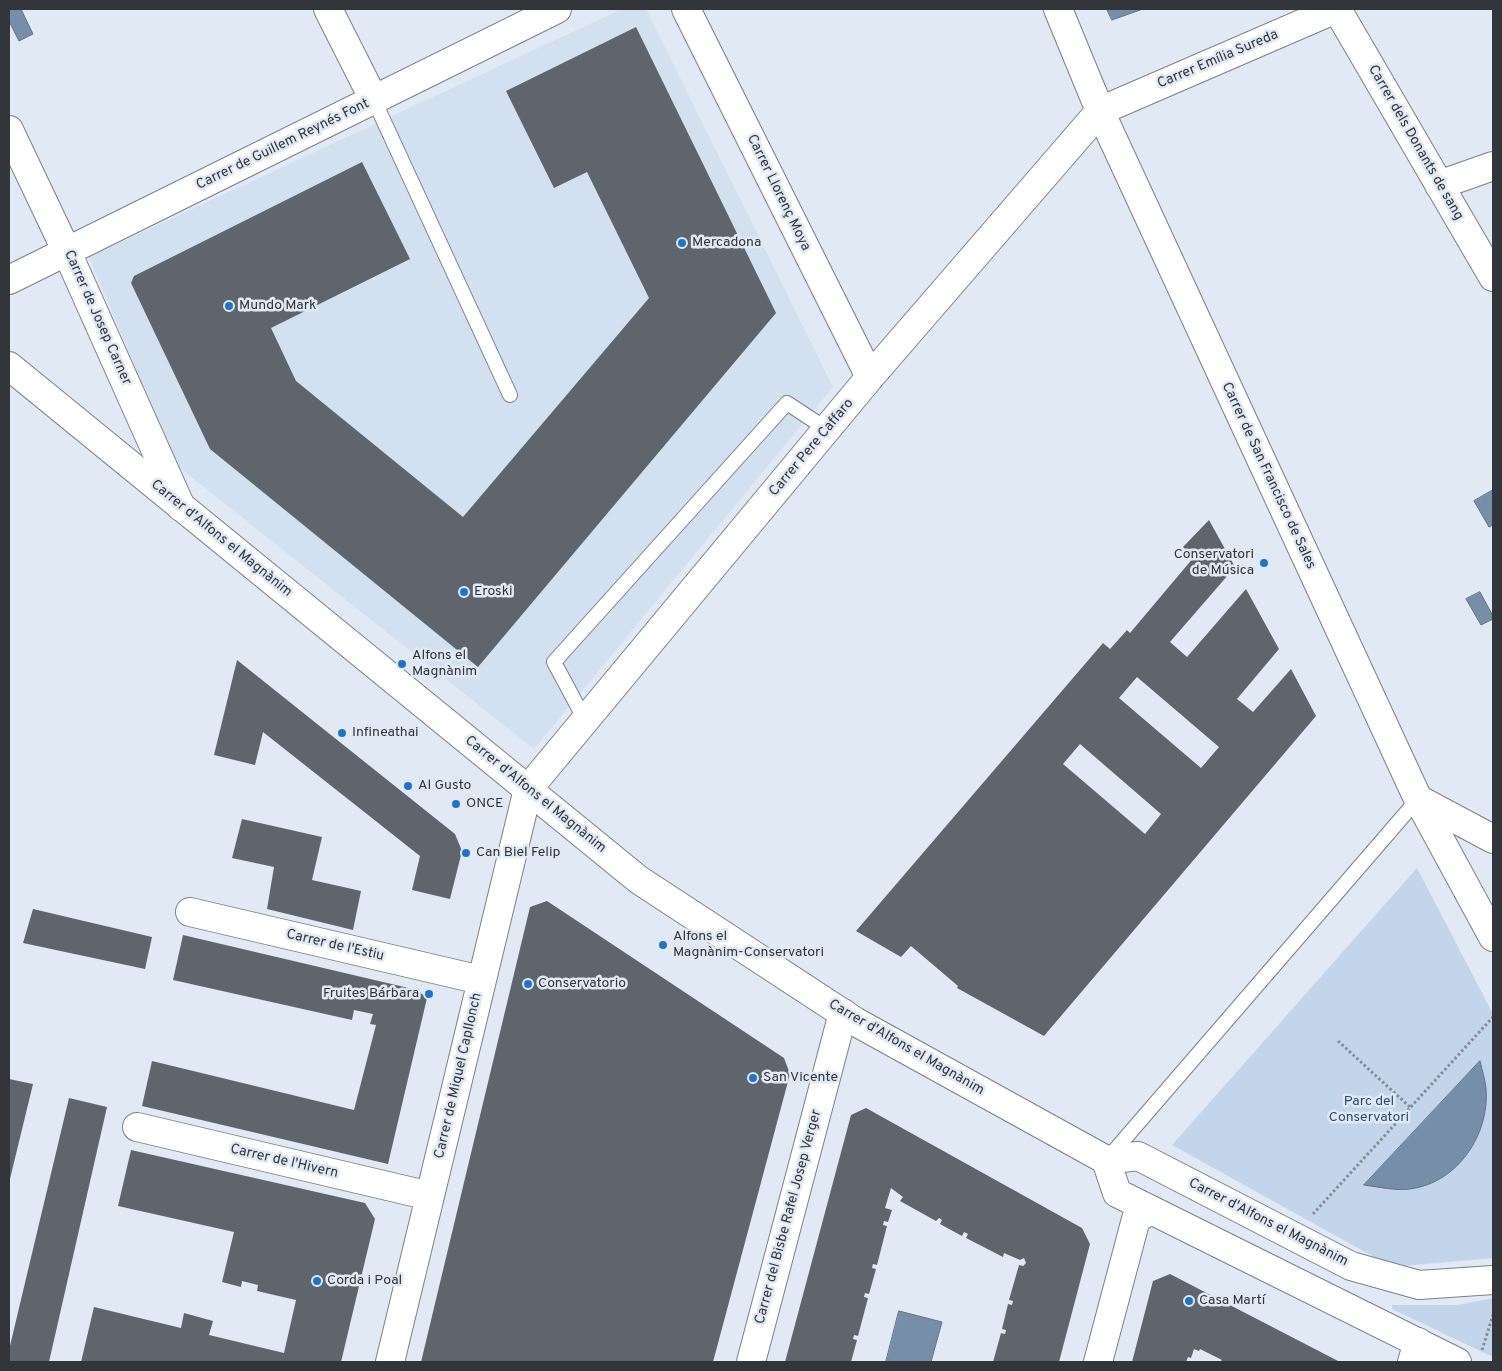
<!DOCTYPE html>
<html>
<head>
<meta charset="utf-8">
<style>
  body { margin:0 }
  #map { position:relative; width:1502px; height:1371px; overflow:hidden; background:#e1eaf4; font-family:Overpass,sans-serif }
  canvas { display:block }
  .frame { position:absolute; inset:0; border:10px solid #323539; pointer-events:none }
</style>
</head>
<body>
<div id="map">
<canvas width="1502" height="1371"></canvas>
<div class="frame"></div>
</div>
<script>
const context = document.querySelector('canvas').getContext('2d');
context.lineJoin = 'round';
function paint(path, color) { context.fillStyle = color; context.fill(path, 'evenodd'); }
function trace(path, color, width, dash) { context.strokeStyle = color; context.lineWidth = width; context.lineCap = dash ? 'butt' : 'round'; context.setLineDash(dash || []); context.stroke(path); }
function label(font, color, halo, rows, align = 'center') {
  context.font = font + ' Overpass,sans-serif'; context.lineWidth = 5; context.setLineDash([]); context.textBaseline = 'middle'; context.strokeStyle = halo; context.fillStyle = color; for (const [text, x, y, turn = 0] of rows) {
    context.save(); context.translate(x, y); context.rotate((+turn || 0) * Math.PI / 180); context.textAlign = isNaN(turn) ? turn : align; if (halo) context.strokeText(text, 0, 0); context.fillText(text, 0, 0); context.restore();
  }
}
const built = new Path2D(`
  M622 9H646L833 387 534 749 176 465 89 257Z`);
const green = new Path2D(`
  M1417 868 1493 1014V1258L1392 1267 1172 1145Z
  M1493 1298V1357L1392 1309V1305H1458Z`);
const water = new Path2D(`
  M13 9H21L33 34 19 41 9 21V11Z
  M1107 9H1143L1112 20Z
  M1493 490V525L1489 527 1474 501Z
  M1480 592 1493 616V619L1481 625 1466 599Z
  M1480 1061C1482 1070 1485 1079 1486 1088 1490 1134 1458 1183 1410 1189 1396 1191 1379 1187 1364 1185Z
  M899 1311 942 1322 931 1362H886Z`);
const building = new Path2D(`
  M636 27 776 313 478 667 210 449 131 283 134 276 362 162 410 259 271 328 296 381 463 517 649 298 587 172 554 188 506 91Z
  M1209 520 1235 567 1170 642 1187 657 1246 589 1279 649 1237 699 1253 712 1291 669 1316 716 1044 1036 957 988 958 986 911 946 901 957 856 931 1103 643 1110 649 1127 630 1130 633 1194 557 1183 547ZM1137 677 1219 747 1201 768 1119 698ZM1080 744 1161 814 1145 834 1063 764Z
  M237 660 455 834 462 851 450 899 412 890 420 856 263 732 255 765 214 755Z
  M242 819 322 837 312 880 361 891 353 930 267 909 274 867 232 858Z
  M547 901 784 1058 790 1074 713 1362H421L530 907Z
  M33 909 152 937 145 969 23 943Z
  M183 935 417 990 427 998 388 1164 142 1106 152 1061 354 1110 376 1025 370 1024 373 1014 354 1010 352 1020 173 980Z
  M9 1079 33 1084 9 1183Z
  M69 1098 107 1107 49 1362H9V1350Z
  M866 1108 1082 1228 1090 1244 1059 1362H993L1001 1333 1005 1334 1006 1330 1002 1329 1008 1304 1012 1305 1013 1301 1009 1300 1019 1265 1023 1266 1026 1263 1024 1258 1020 1260 1004 1253 1003 1257 966 1238 968 1234 964 1232 962 1236 940 1224 942 1220 939 1218 936 1221 900 1201 903 1197 891 1188 885 1208 892 1210 888 1222 884 1221 883 1225 887 1226 877 1265 873 1264 872 1268 876 1269 869 1294 865 1293 864 1297 868 1298 858 1336 854 1335 853 1339 857 1340 851 1362H785L851 1115Z
  M131 1150 365 1203 375 1219 341 1362H81L94 1307 181 1328 184 1313 213 1321 209 1335 284 1353 296 1300 257 1291 258 1285 242 1281 241 1287 222 1282 234 1232 118 1206Z
  M1170 1274 1340 1362H1220L1222 1360 1200 1349 1199 1351 1194 1349 1191 1358 1188 1357 1186 1362H1132L1153 1281Z`);
const path = new Path2D(`
  M1338 1041 1411 1108
  M1313 1214 1493 1017
  M1482 1350 1493 1315`);
const service = new Path2D(`
  M374 100 510 395
  M585 720 554 662 787 403 828 430
  M1108 1158 1418 799`);
const minor = new Path2D(`
  M328 9 374 100
  M686 9 870 377
  M1058 9 1100 111 1418 799 1493 937
  M1337 9 1493 277
  M9 130 67 252 181 507
  M1439 185 1493 166
  M9 280 557 9
  M1418 799 1493 839
  M190 912 481 980
  M137 1127 430 1196
  M390 1362 528 789 870 377 1100 111 1336 9
  M751 1362 843 1013
  M1098 1362 1136 1219 1151 1210
  M1412 1362 1418 1342`);
const secondary = new Path2D(`
  M9 366 639 880 856 1022 1106 1160 1138 1156 1351 1266 1419 1285 1493 1280
  M1106 1160 1117 1193 1457 1362`);
const markers = [
  [682,243,5,"#2473c2"],
  [229,306,5,"#2473c2"],
  [1264,563,5,"#2473c2"],
  [464,592,5,"#2473c2"],
  [402,664,5,"#2473c2"],
  [342,733,5,"#2473c2"],
  [408,786,5,"#2473c2"],
  [456,804,5,"#2473c2"],
  [466,853,5,"#2473c2"],
  [663,945,5,"#2473c2"],
  [528,984,5,"#2473c2"],
  [429,994,5,"#2473c2"],
  [753,1078,5,"#2473c2"],
  [317,1281,5,"#2473c2"],
  [1189,1301,5,"#2473c2"]
];
const streetNames = [
  ["Carrer Emília Sureda",1218,60,-23],
  ["Carrer dels Donants de sang",1415,143,60],
  ["Carrer de Guillem Reynés Font",283,145,-26],
  ["Carrer Llorenç Moya",778,193,64],
  ["Carrer de Josep Carner",97,318,66],
  ["Carrer Pere Caffaro",812,448,-50],
  ["Carrer de San Francisco de Sales",1268,476,65],
  ["Carrer d'Alfons el Magnànim",221,539,39],
  ["Carrer d'Alfons el Magnànim",535,795,39],
  ["Carrer de l'Estiu",335,946,13],
  ["Carrer d'Alfons el Magnànim",906,1048,30],
  ["Carrer de Miquel Capllonch",459,1076,-77],
  ["Carrer de l'Hivern",284,1162,13],
  ["Carrer del Bisbe Rafel Josep Verger",789,1217,-75],
  ["Carrer d'Alfons el Magnànim",1268,1223,27]
];
const poiNames = [
  ["Mercadona",692,243],
  ["Mundo Mark",239,306],
  ["Conservatori",1254,555,"right"],
  ["de Música",1254,571,"right"],
  ["Eroski",474,592],
  ["Alfons el",412,656],
  ["Magnànim",412,672],
  ["Infineathai",352,733],
  ["Al Gusto",418,786],
  ["ONCE",466,804],
  ["Can Biel Felip",476,853],
  ["Alfons el",673,937],
  ["Magnànim-Conservatori",673,953],
  ["Conservatorio",538,984],
  ["Fruites Bárbara",419,994,"right"],
  ["San Vicente",763,1078],
  ["Corda i Poal",327,1281],
  ["Casa Martí",1199,1301]
];
const parkNames = [
  ["Parc del",1369,1102],
  ["Conservatori",1369,1118]
];
paint(built, '#d2e0f0');
paint(green, '#c2d5ea');
paint(water, '#778ea8');
trace(water, '#627387', 1);
paint(building, '#5e656d');
trace(service, '#788089', 16);
trace(minor, '#788089', 30);
trace(secondary, '#788089', 30);
trace(path, '#868c93', 3, [2.5, 2.5]);
trace(service, '#fff', 14);
trace(minor, '#fff', 28);
trace(secondary, '#fff', 28);
for (const [x, y, r, color] of markers) { const dot = new Path2D(); dot.arc(x, y, r, 0, 2 * Math.PI); context.fillStyle = color; context.fill(dot); trace(dot, '#e1eaf4', 2); }
label('14px', '#323539', '#e1eaf4', streetNames);
label('14px', '#323539', '#e1eaf4', poiNames, 'left');
label('14px', '#294c73', '#e1eaf4', parkNames);
</script>
</body>
</html>
